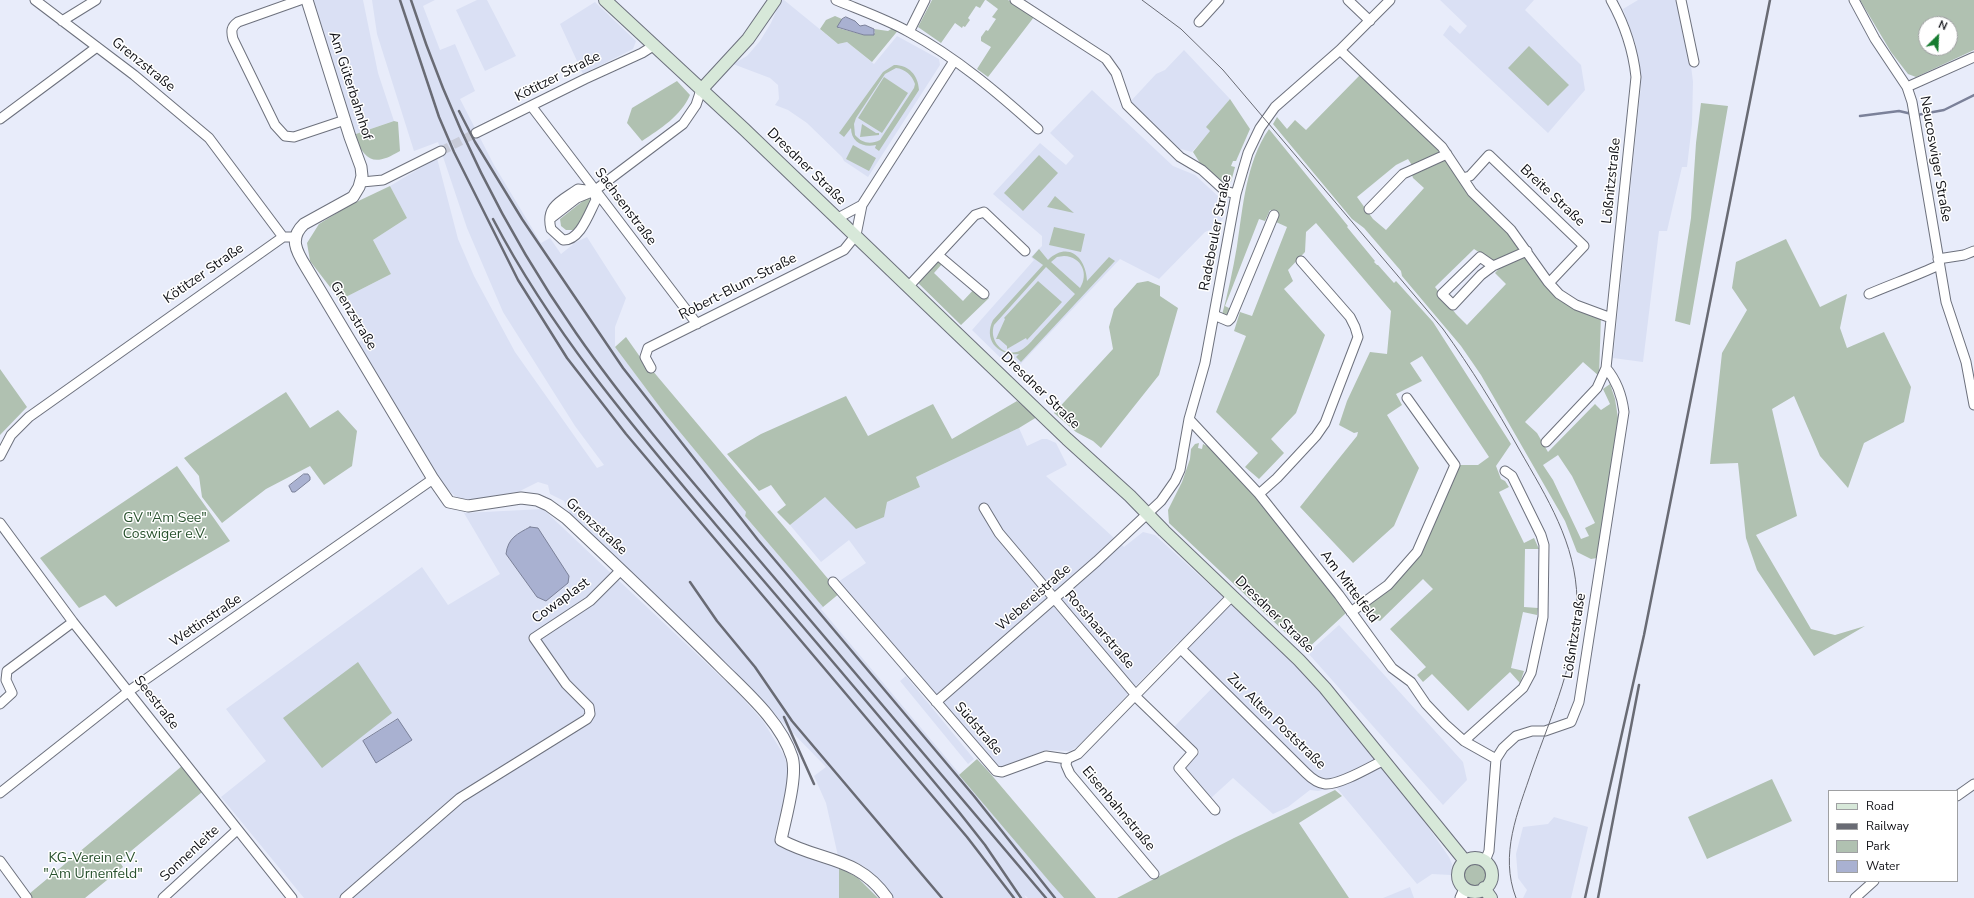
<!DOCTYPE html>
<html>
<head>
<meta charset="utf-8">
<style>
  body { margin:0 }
  #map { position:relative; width:1974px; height:898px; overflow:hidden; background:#e8ecfa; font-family:"Nunito Sans",sans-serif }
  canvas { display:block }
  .legend { position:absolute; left:1828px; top:790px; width:130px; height:92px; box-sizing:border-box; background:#fff; border:1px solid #9fa0a2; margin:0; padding:5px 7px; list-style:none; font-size:12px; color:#101116 }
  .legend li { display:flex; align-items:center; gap:8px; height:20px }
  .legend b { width:20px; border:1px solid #9fa0a2 }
  .north { position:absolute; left:1918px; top:16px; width:40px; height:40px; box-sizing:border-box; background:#fff; border:1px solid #9fa0a2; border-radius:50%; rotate:24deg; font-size:11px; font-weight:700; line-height:16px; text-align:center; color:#101116 }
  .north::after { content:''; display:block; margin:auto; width:14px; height:18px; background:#167c30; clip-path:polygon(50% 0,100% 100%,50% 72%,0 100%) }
</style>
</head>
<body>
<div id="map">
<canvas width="1974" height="898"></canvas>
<ul class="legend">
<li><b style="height:5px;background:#d7e8d9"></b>Road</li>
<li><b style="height:5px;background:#696b74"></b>Railway</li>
<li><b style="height:11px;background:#b0c1b1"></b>Park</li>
<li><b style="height:11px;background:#a9b1d1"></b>Water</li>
</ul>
<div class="north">N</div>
</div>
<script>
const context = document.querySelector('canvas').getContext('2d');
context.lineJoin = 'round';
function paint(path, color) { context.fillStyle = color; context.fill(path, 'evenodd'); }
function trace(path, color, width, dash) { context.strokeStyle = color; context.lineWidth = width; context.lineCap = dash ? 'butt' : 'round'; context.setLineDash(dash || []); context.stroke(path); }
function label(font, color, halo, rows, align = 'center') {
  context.font = font + ' "Nunito Sans",sans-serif'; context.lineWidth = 3; context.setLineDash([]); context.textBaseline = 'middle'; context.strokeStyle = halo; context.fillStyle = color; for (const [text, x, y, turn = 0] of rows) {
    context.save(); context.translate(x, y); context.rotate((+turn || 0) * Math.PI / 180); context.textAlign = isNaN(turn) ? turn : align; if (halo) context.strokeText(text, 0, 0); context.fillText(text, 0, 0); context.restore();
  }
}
const built = new Path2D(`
  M312 0H363L378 73 394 121 353 135Z
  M372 0H435L423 6 440 50 455 44 475 91 460 99 494 165 541 243 550 238 561 254 576 242 587 237 626 298 615 327V347L665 414 746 512 745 516 823 607 821 609 1064 898H1028L1024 895 1026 898H893L885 886 865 867 852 860 838 856 826 803 814 776 826 767 722 660 572 517 564 501 550 494 548 485 538 482 518 492 475 499H462L455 496 444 486 357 343 363 340 347 313 352 310 348 303 343 305 340 300 391 274 373 240 407 218 390 186 437 158 458 239 474 276 515 352 597 468 604 465 575 426 503 312 467 228 438 142 414 151 377 34Z
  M477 0H487L516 56 485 71 456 10Z
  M781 0H784L838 44 847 42 874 64 897 36 939 59 940 65 868 177 844 161 842 157 807 123 788 110 775 105 779 99 778 85 770 78 733 64 747 56 760 41 771 23Z
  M1440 0H1534L1525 10 1581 65 1585 90 1548 133 1443 35 1450 25 1460 34 1467 26Z
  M1638 0H1678L1688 42 1693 82 1692 124 1687 167H1682L1667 231H1659L1643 362 1613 358 1641 85 1636 45 1623 9Z
  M595 2 636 41 633 49 583 74 560 24Z
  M1184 50 1230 99 1207 127 1211 131 1192 152 1177 148 1130 102 1156 74 1165 70Z
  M1092 90 1173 166 1195 175 1219 197 1224 206 1223 218 1217 227 1205 232 1159 279 1120 259 1014 371 972 330 1034 260 1031 257 1042 246V236L993 194 1040 143 1066 165 1074 156 1050 133Z
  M1019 428 1027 446 1042 439H1047L1056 443 1067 465 1046 476 1124 547 1143 532 1155 535 1295 663 1320 688 1425 815 1422 818 1449 857 1452 864 1451 875 1432 874 1417 884 1336 787 1318 791 1310 790 1288 807 1273 814 1233 778 1211 798 1186 768 1200 752 1174 727 1218 682 1178 642 1077 747 1070 751 1046 750 989 772 838 582 866 563 849 540 821 562 790 525 825 497 887 502 920 487 916 477Z
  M543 509 738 693 763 721 785 757 789 775 775 839 783 846 798 855 839 867V898H304L221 797 266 761 226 709 422 567 448 605 500 574 464 513Z
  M1339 625 1463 762 1467 780 1443 805 1308 653Z
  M906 676 974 759 968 764 900 681Z
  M1554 817 1588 827 1571 898H1523L1527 890 1518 878 1516 854 1523 827 1548 824Z
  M1410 887 1414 898H1383Z`);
const green = new Path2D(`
  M932 0H985L980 8 976 6 968 18 970 20 965 27 963 26 962 28 955 23 941 43 918 27Z
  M986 0H1008L1034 17 988 77 977 69 991 47 981 41V37L986 30 988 31 996 19 992 17 998 9Z
  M1860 0H1974V50L1916 77 1908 74 1891 52ZM1926 24H1950V48H1926Z
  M835 16 842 19 838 28 864 35 875 33 874 29 888 31 896 26 900 28 872 62 847 42 838 44 820 29 826 20Z
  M1529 46 1569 85 1548 106 1508 68Z
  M894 65C909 65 918 75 919 90L879 151 875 148 876 145C863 148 851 142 851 128L844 137 839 133 883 72ZM896 68C905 69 912 75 915 84L914 88 880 140C870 145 862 143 855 135L854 124 856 118 885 74Z
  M1361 74 1445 156 1510 231 1559 295 1601 315 1599 376 1583 362 1525 422 1537 433 1548 452 1595 404 1601 410 1610 404 1603 389 1610 384 1615 399 1618 418 1597 558 1591 559 1577 552 1565 521 1481 375 1461 346 1402 276 1401 271 1364 228 1352 219 1273 124 1277 117 1287 129 1295 120 1306 130ZM1408 159 1415 170 1411 172 1413 178 1424 188 1386 230 1373 219 1357 197 1396 165ZM1474 249 1494 262 1503 264 1495 273 1506 284 1467 325 1456 314 1435 287ZM1558 455 1572 476 1595 523 1585 528 1589 536 1581 539 1553 480 1543 465Z
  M884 77 908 93 882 133 858 118Z
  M677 81 690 95C681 116 660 129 642 141L627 123 632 108Z
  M1230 99 1250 129 1236 161H1233L1231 166 1235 167 1231 182 1222 183 1200 163 1193 152 1210 131 1206 127Z
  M1701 103 1728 106 1690 325 1675 321 1691 218 1696 143Z
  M394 121 398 122 400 151C373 167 366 161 353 135Z
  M862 124 876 133H879V135L860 137Z
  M1269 129 1348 226 1347 227 1375 261 1374 262 1377 265H1378L1394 283 1396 281 1433 322 1511 444 1496 466 1501 479 1505 481 1509 487 1499 492 1524 543 1534 538 1539 549H1525L1524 607 1538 608 1537 615 1523 612 1511 668 1524 671 1520 683 1510 672 1468 711 1432 674 1423 682 1417 675 1426 667 1390 629 1433 589 1423 579 1380 621 1377 620 1372 624 1359 607 1410 560 1455 465H1478L1489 457 1422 356 1410 363 1422 381 1396 394 1402 405 1387 415 1419 468 1394 526 1353 563 1300 507 1357 436 1358 432 1354 433 1339 425 1347 401 1370 352 1387 354 1391 311 1316 223 1306 232 1305 252 1288 270 1293 281 1284 289 1325 335 1296 413 1271 439 1284 453 1259 479 1245 467 1258 453 1216 412 1246 336 1234 331 1240 312 1252 316 1287 227 1276 222 1279 214 1270 210 1265 221 1259 219 1225 306 1231 309 1227 318 1222 315C1228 292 1233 270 1237 246 1243 207 1246 162 1269 129Z
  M853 145 876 158 869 171 846 159Z
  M1039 155 1058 173 1023 211 1004 193Z
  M390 186 407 218 373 240 391 274 340 300 310 261 307 243 319 224 350 205Z
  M1055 196 1074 213 1047 207Z
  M588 197 592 202 578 225 573 230H566L561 226 560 219Z
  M1054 227 1085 234 1081 252 1049 245Z
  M1786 239 1820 307 1847 294 1840 328 1847 348 1884 332 1911 387 1904 422 1864 443 1848 488 1820 456 1794 396 1772 409 1797 516 1756 535 1811 629 1835 635 1865 626 1814 656 1757 570 1746 538 1738 463 1710 464 1722 353 1747 310 1732 288 1736 262Z
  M1039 249 1048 260C1068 241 1086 257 1087 281L1109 257 1115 261 1021 362 1016 357 1019 354C998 356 983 340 993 320L1043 265 1032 257ZM1064 256C1082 257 1089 274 1080 288L1051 262 1057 257ZM1046 267 1075 294C1063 307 1051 320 1039 333 1034 338 1029 345 1023 349 1007 360 988 343 994 325Z
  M939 256 942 264 934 273 963 301 976 287 989 298 961 325 915 280Z
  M1038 281 1062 302 1027 340 1026 338 1007 349V346L999 339H996L1005 319 1004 318Z
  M1148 281 1160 286V296L1178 308 1159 375 1101 448 1093 441 1076 432 1054 413 1113 349 1109 327 1114 309 1137 283Z
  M626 337 650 371 652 370 840 593 823 607 745 516 746 512 665 414 615 347Z
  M0 369 27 407 0 435Z
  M286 392 310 428 338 410 357 431 352 466 324 485 310 466 266 489 222 523 202 497 199 476 184 458Z
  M846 396 868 436 933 404 952 439 1017 401 1037 417 1019 428 916 477 920 487 887 502 884 517 856 529 825 497 790 525 777 512 786 505 771 485 759 491 727 454 761 434Z
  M1199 443 1198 448 1202 449 1203 444 1209 447C1260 498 1304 556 1346 613L1305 651 1169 523 1168 510 1182 482 1190 459 1191 449 1195 444Z
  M177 466 230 541 116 607 105 595 79 608 40 558Z
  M358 662 392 713 322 768 283 718Z
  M977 759 989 772 1096 898H1064L1049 881 959 775Z
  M182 766 202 792 119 861 123 867 85 898H31L29 894Z
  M1772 779 1792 821 1707 859 1688 817Z
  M1335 790 1342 796 1299 823 1349 898H1117L1234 838Z
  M1462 875a12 12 0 1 1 24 0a12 12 0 1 1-24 0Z
  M839 867 858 878 878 898H839Z`);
const water = new Path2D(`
  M846 17 855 21 860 26 865 25 874 29V35H864L837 27 842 19Z
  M304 474H308L310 477V480L295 492H292L289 486Z
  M530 527 538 528 569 576 568 583 546 601 537 597 506 554C508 538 517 534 530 527Z
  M398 719 412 740 376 763 363 741Z`);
const stream = new Path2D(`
  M1917 115 1944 110 1974 95
  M1860 116 1899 111 1912 114`);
const minorTunnel = new Path2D(`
  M441 151 476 133`);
const minor = new Path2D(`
  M35 0 134 75 209 138 283 237
  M300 0 238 22C231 27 231 31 233 39L275 125 285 136 294 137 345 120
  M836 0C860 10 886 19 909 32 957 58 998 93 1038 129
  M1015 0 1106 59 1116 73 1127 105 1180 157 1202 170 1225 191 1236 194
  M1348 0 1370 21
  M1681 0 1694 62
  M1854 0 1875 39 1907 87 1912 102 1946 302 1966 362 1974 405
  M62 21 96 0
  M1199 22 1219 0
  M909 32 925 0
  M1340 50 1442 147 1472 192 1511 230 1548 282 1559 294 1576 305 1611 318
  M1907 87 1974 57
  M532 107 697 324
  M0 119 97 47
  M476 133 585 79 642 53 653 46
  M1463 178 1470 176 1489 155 1584 246 1549 283
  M362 182 383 180 441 151
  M578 189 594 191 596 200C589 213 580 241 563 240L551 229C545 206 561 201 578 189Z
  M862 205 954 61
  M1369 209 1403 174 1447 154
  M550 219 577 198 594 191 683 124 696 105 701 90
  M939 256 984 294
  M1938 259 1964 255 1974 251
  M1493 266 1480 257 1442 294 1453 305 1481 275 1493 266 1527 251
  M908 287 975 215 984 212 1025 251
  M1869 294C1892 284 1916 276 1939 265
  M1214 315 1228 321 1231 318 1274 215
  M651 368 645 357 648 348 844 250 856 235 862 205 838 218
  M1189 419 1259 494 1339 595 1392 668 1411 682 1426 704 1445 724 1464 741 1496 759
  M1546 442 1597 388 1606 368 1636 77C1633 49 1625 25 1611 0
  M0 456 11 435 29 417 283 237H295
  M1259 494 1277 478 1316 436 1325 423 1358 337 1355 327 1350 317 1301 261
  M984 508 999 533 1135 694
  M0 523 73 622 292 898
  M833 582 996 771 1002 772 1046 756 1067 759 1078 754 1232 596
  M1351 612 1388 585 1417 552 1455 465 1407 398
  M1181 649 1306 773C1311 778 1317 783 1325 784 1340 785 1370 767 1384 760
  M1134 695 1193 752 1179 768 1215 810
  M936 702 1097 561 1161 501 1175 481 1180 470 1189 419 1205 363 1236 194 1248 153 1260 128 1275 107 1340 50 1390 0
  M0 704 12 693 6 680 7 671 73 622
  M1464 741 1523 688 1531 673 1543 617 1544 545 1541 535 1512 476 1505 471
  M1067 759 1066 765 1070 774 1154 874
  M0 793 129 691 433 479
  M1957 796 1974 784
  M0 861 27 898
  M1485 861 1489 851 1496 759 1503 748 1516 736 1532 731H1545L1571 722 1579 702 1624 412C1622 396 1617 381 1606 368
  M163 898 237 830
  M345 898 460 798 587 719 590 714 589 707 566 684 534 638 590 601 621 570
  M1855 898 1874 881`);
const tertiary = new Path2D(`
  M307 0 350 137 361 167 362 176 359 187 353 197 304 224C289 238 296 251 306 267L433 479 449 502 468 506 521 498 537 500 548 505 566 518C618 567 670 616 721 667 746 692 781 722 792 757 798 775 785 820 781 840 821 862 858 856 887 898
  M1461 898 1465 889`);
const secondary = new Path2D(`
  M605 0 744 129 1067 439 1130 496 1164 531 1299 660 1325 688 1465 861
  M701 90 748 39 775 0
  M1458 875a17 17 0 1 1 34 0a17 17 0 1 1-34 0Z
  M1484 888 1491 898`);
const tram = new Path2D(`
  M1142 0 1181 29 1223 70 1443 329C1471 368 1496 408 1519 449 1547 498 1576 543 1577 600 1578 657 1551 716 1532 770 1518 812 1499 854 1516 898`);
const rail = new Path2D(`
  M400 0 439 117 454 152 518 280 567 358 626 434 967 837 1014 898
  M411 0C449 118 505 231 576 333 635 418 705 496 772 575 863 683 955 790 1046 898
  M459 111 475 142 522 219 623 368 758 540 974 796 1055 898
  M493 219C552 332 634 428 716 525 797 620 879 715 959 812L985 845 1021 898
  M690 582 717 621 755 667 792 721 942 898
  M784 717 814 784
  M1585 898 1644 635 1770 0
  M1598 898 1639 685`);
const streetNames = [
  ["Grenzstraße",143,65,39],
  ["Kötitzer Straße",558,77,-27],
  ["Am Güterbahnhof",350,86,72],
  ["Neucoswiger Straße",1935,159,80],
  ["Dresdner Straße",806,167,44],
  ["Lößnitzstraße",1612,181,-84],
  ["Breite Straße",1552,196,43],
  ["Sachsenstraße",625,207,53],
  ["Radebeuler Straße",1216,233,-79],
  ["Kötitzer Straße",204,274,-35],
  ["Robert-Blum-Straße",738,287,-27],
  ["Grenzstraße",353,316,59],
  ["Dresdner Straße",1040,391,44],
  ["Grenzstraße",596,527,42],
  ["Am Mittelfeld",1349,587,53],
  ["Webereistraße",1034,598,-41],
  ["Cowaplast",561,601,-36],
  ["Dresdner Straße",1274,615,44],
  ["Wettinstraße",206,621,-34],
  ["Rosshaarstraße",1099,630,49],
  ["Lößnitzstraße",1575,636,-81],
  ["Seestraße",156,703,52],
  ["Zur Alten Poststraße",1276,722,44],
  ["Südstraße",978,729,49],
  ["Eisenbahnstraße",1118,809,50],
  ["Sonnenleite",190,854,-43]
];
const parkNames = [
  ["GV \"Am See\"",165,519],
  ["Coswiger e.V.",165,535],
  ["KG-Verein e.V.",93,859],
  ["\"Am Urnenfeld\"",93,875]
];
paint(built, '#dae0f4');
paint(green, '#b0c1b1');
paint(water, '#a9b1d1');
trace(water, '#7b8199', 1);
trace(stream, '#7b8199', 2.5);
trace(minorTunnel, '#c8cbd8', 9, [9, 4.5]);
trace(minor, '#6d717d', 11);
trace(tertiary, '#6d717d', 13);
trace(secondary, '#6d717d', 14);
trace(minor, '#fff', 9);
trace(tertiary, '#fff', 11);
trace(secondary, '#d7e8d9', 12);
trace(tram, '#696b74', 1);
trace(rail, '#696b74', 2.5);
label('14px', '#101116', '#fff', streetNames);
label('14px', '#28512d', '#fff', parkNames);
</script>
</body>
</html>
